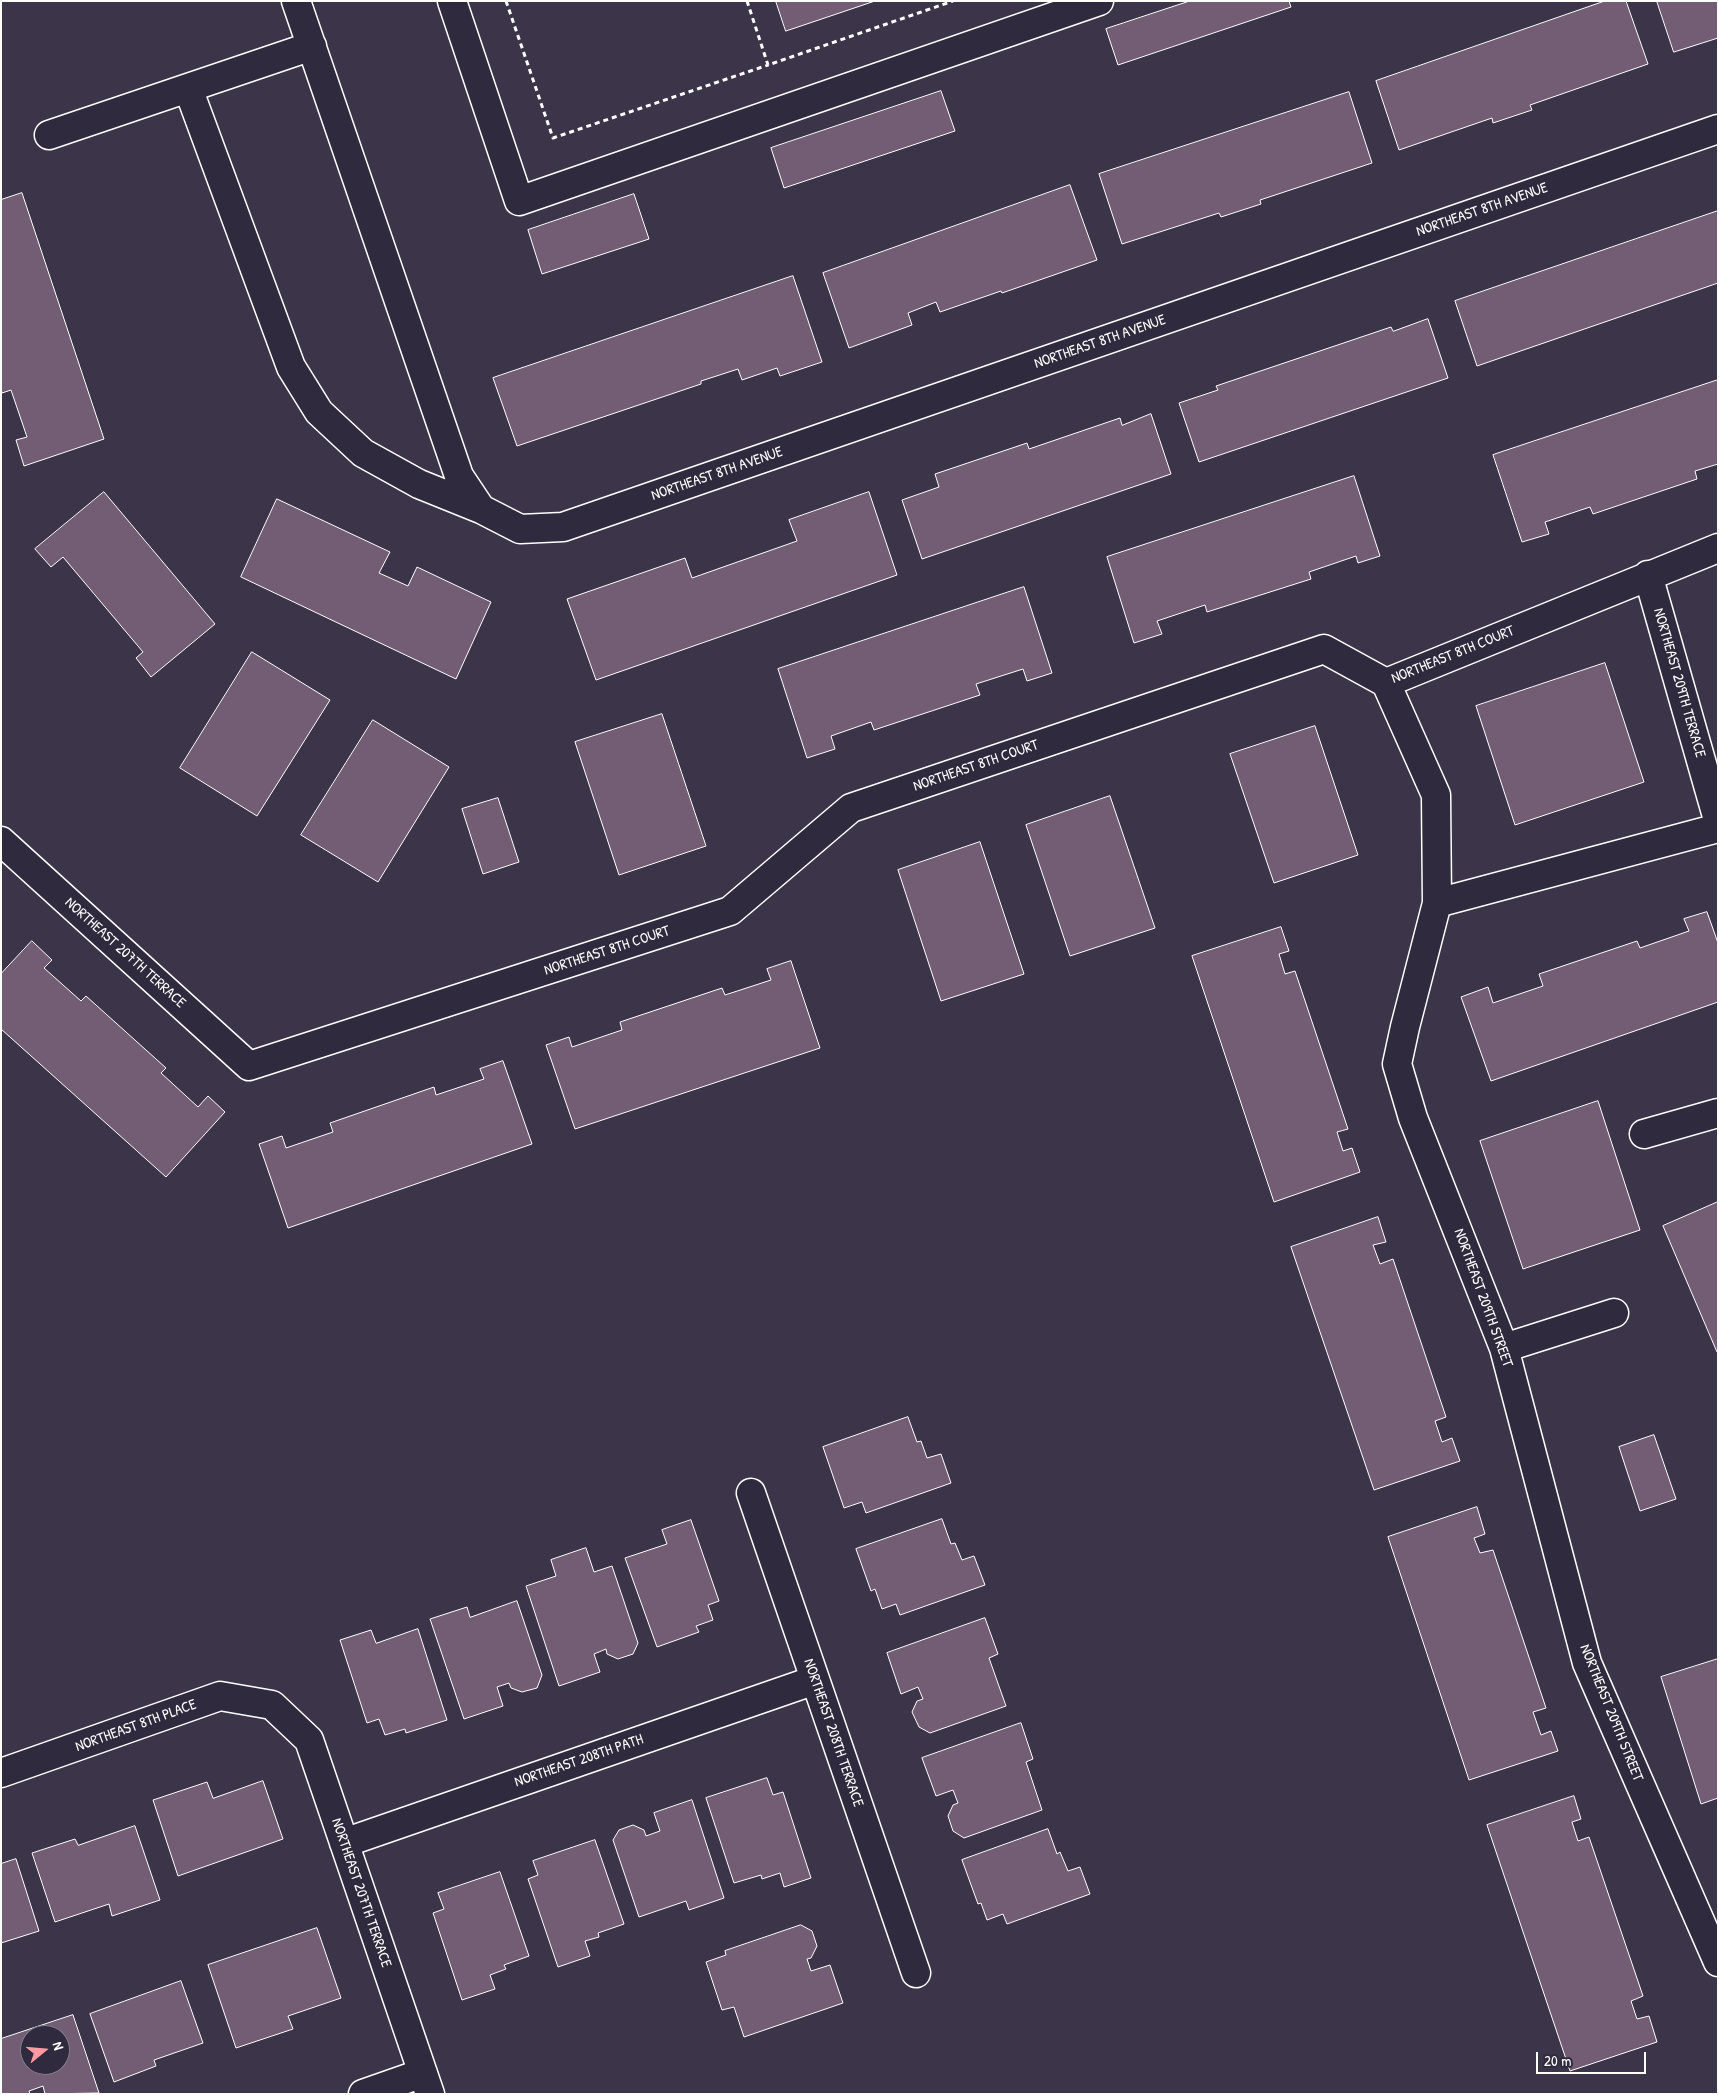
<!DOCTYPE html>
<html>
<head>
<meta charset="utf-8">
<style>
  body { margin:0 }
  #map { position:relative; width:1719px; height:2095px; overflow:hidden; background:#3c3448; font-family:"Patrick Hand",sans-serif }
  canvas { display:block }
  .frame { position:absolute; inset:0; border:2px solid #fff; pointer-events:none }
  .north { position:absolute; left:20px; top:2025px; width:50px; height:50px; box-sizing:border-box; background:#2f2a3d; border:1px solid #827f8b; border-radius:50%; rotate:73deg; font-size:14px; font-weight:700; line-height:20px; text-align:center; color:#fff }
  .north::after { content:''; display:block; margin:auto; width:18px; height:22px; background:#ff9aa2; clip-path:polygon(50% 0,100% 100%,50% 72%,0 100%) }
  .scale { position:absolute; left:1536px; top:2052px; width:110px; height:22px; box-sizing:border-box; border:2px solid #fff; border-top:0; padding-left:6px; font-size:15px; line-height:18px; white-space:nowrap; color:#fff; -webkit-text-stroke:4px #2f2a3d; paint-order:stroke }
</style>
</head>
<body>
<div id="map">
<canvas width="1719" height="2095"></canvas>
<div class="frame"></div>
<div class="north">N</div>
<div class="scale">20 m</div>
</div>
<script>
const context = document.querySelector('canvas').getContext('2d');
context.lineJoin = 'round';
function paint(path, color) { context.fillStyle = color; context.fill(path, 'evenodd'); }
function trace(path, color, width, dash) { context.strokeStyle = color; context.lineWidth = width; context.lineCap = dash ? 'butt' : 'round'; context.setLineDash(dash || []); context.stroke(path); }
function label(font, color, halo, rows, align = 'center') {
  context.font = font + ' "Patrick Hand",sans-serif'; context.lineWidth = 4; context.setLineDash([]); context.textBaseline = 'middle'; context.strokeStyle = halo; context.fillStyle = color; for (const [text, x, y, turn = 0] of rows) {
    context.save(); context.translate(x, y); context.rotate((+turn || 0) * Math.PI / 180); context.textAlign = isNaN(turn) ? turn : align; if (halo) context.strokeText(text, 0, 0); context.fillText(text, 0, 0); context.restore();
  }
}
const building = new Path2D(`
  M776 1H875L786 31Z
  M1190 1H1289L1291 7 1118 65 1106 29Z
  M1605 1H1626L1648 64 1530 105 1532 110 1493 123 1492 118 1399 150 1376 81Z
  M1657 1H1718V38L1674 52Z
  M941 91 955 131 784 188 771 148Z
  M1349 92 1372 163 1260 200 1261 204 1221 217 1219 213 1122 244 1099 174Z
  M1070 185 1097 260 1002 293 1001 291 940 312 936 302 908 313 912 325 849 348 823 273Z
  M22 193 104 439 24 466 16 440 27 437 11 390 2 393 1 389V200Z
  M634 194 649 239 542 274 528 230Z
  M1718 211V283L1477 366 1455 301Z
  M793 276 822 362 780 376 777 368 742 380 738 369 701 381V384L517 446 493 378Z
  M1428 319 1448 378 1199 462 1179 403 1218 390 1216 386 1391 327 1393 331Z
  M1718 380V464L1695 471 1697 479 1593 514 1590 507 1545 522 1549 534 1522 542 1493 455Z
  M1151 414 1171 474 922 559 902 500 939 487 935 474 1027 443 1029 449 1120 418 1122 425Z
  M1354 476 1380 556 1358 563 1356 556 1309 572 1311 579 1207 612 1205 605 1157 621 1162 634 1134 643 1107 557Z
  M104 492 215 624 151 677 136 658 143 652 63 557 51 567 35 549Z
  M869 492 897 575 596 680 567 599 685 558 692 578 797 541 789 520Z
  M277 499 390 552 379 573 408 586 417 567 491 602 456 679 241 577Z
  M1024 587 1052 673 1027 681 1023 669 976 684 980 695 874 730 871 722 831 736 835 749 807 758 778 669Z
  M252 652 330 700 257 816 180 768Z
  M1605 663 1644 782 1515 825 1476 706Z
  M662 714 706 846 619 875 575 742Z
  M373 720 449 767 378 882 301 835Z
  M1315 726 1358 855 1274 883 1230 754Z
  M1110 796 1155 928 1070 956 1026 825Z
  M498 798 519 862 483 874 462 809Z
  M980 842 1024 974 941 1001 898 870Z
  M1707 912 1718 943V1002L1491 1081 1461 997 1488 987 1493 1003 1543 986 1539 974 1637 941 1640 948 1689 931 1684 919Z
  M1281 927 1289 951 1279 954 1285 974 1295 971 1348 1129 1337 1132 1343 1151 1352 1148 1360 1172 1274 1202 1192 956Z
  M32 941 52 960 44 968 81 1001 86 996 166 1068 161 1073 198 1107 208 1096 225 1112 166 1177 1 1029V974Z
  M791 961 820 1048 575 1129 546 1045 569 1037 572 1047 622 1030 620 1022 722 988 725 995 771 980 767 969Z
  M503 1061 532 1144 288 1228 259 1144 282 1136 286 1148 333 1132 330 1123 434 1087 436 1095 484 1079 480 1069Z
  M1598 1101 1640 1230 1523 1269 1480 1141Z
  M1718 1202V1352H1717L1663 1226Z
  M1378 1217 1386 1242 1373 1245 1380 1264 1393 1259 1446 1417 1435 1421 1442 1442 1452 1438 1460 1461 1374 1490 1291 1247Z
  M908 1417 917 1442 921 1441 927 1458 941 1454 951 1483 866 1513 862 1502 844 1508 823 1447Z
  M1654 1435 1676 1499 1640 1511 1619 1447Z
  M1477 1507 1485 1534 1474 1538 1480 1553 1493 1550 1546 1708 1533 1712 1541 1735 1551 1731 1558 1751 1469 1780 1388 1537Z
  M942 1519 951 1544 955 1543 962 1560 974 1556 985 1585 900 1615 896 1604 882 1609 875 1589 871 1591 856 1549Z
  M691 1520 719 1601 708 1605 713 1620 696 1626 699 1632 657 1647 625 1558 667 1544 662 1530Z
  M586 1548 594 1572 612 1566 638 1643 633 1654 618 1659 607 1654 606 1649 594 1654 600 1672 559 1686 526 1586 556 1576 551 1560Z
  M517 1601 542 1675 537 1688 522 1692 511 1688 509 1683 497 1687 503 1706 464 1719 430 1619 467 1607 470 1617Z
  M985 1618 998 1654 989 1658 1006 1706 930 1733 919 1727 912 1712 917 1701 923 1699 918 1687 901 1694 887 1653Z
  M418 1629 447 1720 406 1733 405 1729 385 1735 379 1719 367 1723 340 1640 371 1630 376 1643Z
  M1718 1659V1798L1701 1804 1661 1677Z
  M1021 1723 1033 1759 1026 1762 1042 1810 964 1838 953 1831 948 1816 953 1805 958 1803 953 1790 936 1796 922 1758Z
  M767 1778 773 1795 783 1792 811 1878 784 1887 780 1873 762 1879 761 1875 734 1883 706 1798Z
  M263 1781 283 1839 178 1876 153 1800 207 1782 213 1798Z
  M1574 1796 1581 1819 1572 1822 1578 1841 1589 1837 1643 1996 1631 2001 1637 2019 1649 2016 1657 2042 1570 2071 1487 1825Z
  M692 1800 724 1898 689 1910 686 1901 639 1917 613 1840 619 1830 633 1825 644 1830 646 1836 660 1831 654 1813Z
  M135 1826 160 1900 112 1916 109 1904 55 1922 32 1853 75 1839 78 1845Z
  M1048 1829 1057 1854 1060 1852 1068 1871 1080 1867 1090 1894 1007 1924 1003 1914 987 1920 981 1903 978 1904 962 1860Z
  M595 1840 624 1924 598 1933 599 1937 585 1941 590 1956 558 1967 528 1879 538 1875 533 1861Z
  M16 1859 39 1931 1 1943V1864Z
  M500 1872 529 1956 504 1965 506 1969 490 1975 495 1989 462 2000 433 1913 444 1909 438 1893Z
  M801 1925 812 1931 817 1946 811 1958 807 1959 811 1971 830 1965 843 2003 744 2037 734 2007 722 2010 706 1962 726 1955 725 1951Z
  M317 1928 341 1998 288 2016 293 2029 236 2048 208 1965Z
  M181 1981 203 2043 154 2060 156 2066 114 2082 90 2014Z
  M73 2015 99 2093 45 2094 43 2086 29 2091 30 2094H1V2039ZM30 2035H60V2065H30Z`);
const path = new Path2D(`
  M506 1 553 138 768 65
  M747 1 768 65 953 1`);
const minor = new Path2D(`
  M296 1 459 476 481 509
  M452 1 519 201 1099 1
  M188 88 291 367 319 412 363 453 419 484 481 509 520 529 563 527 1718 129
  M49 135 312 46
  M1648 575 1718 820
  M1386 683 1436 795 1437 903 1405 1027 1397 1064 1413 1118 1504 1348 1587 1663 1718 1962
  M1 841 249 1066 730 911 851 808 1324 649 1386 683 1718 548
  M1437 903 1718 828
  M1644 1134 1718 1113
  M1504 1348 1614 1313
  M751 1493 916 1973
  M1 1773 220 1696 272 1705 309 1740 430 2094
  M344 1843 815 1680
  M363 2094 423 2073`);
const streetNames = [
  ["NORTHEAST 8TH AVENUE",1482,210,-19],
  ["NORTHEAST 8TH AVENUE",1100,342,-19],
  ["NORTHEAST 8TH AVENUE",717,474,-19],
  ["NORTHEAST 8TH COURT",1453,655,-22],
  ["NORTHEAST 209TH TERRACE",1679,683,74],
  ["NORTHEAST 8TH COURT",976,766,-19],
  ["NORTHEAST 8TH COURT",607,951,-18],
  ["NORTHEAST 207TH TERRACE",125,953,42],
  ["NORTHEAST 209TH STREET",1483,1298,70],
  ["NORTHEAST 209TH STREET",1611,1713,68],
  ["NORTHEAST 8TH PLACE",136,1726,-20],
  ["NORTHEAST 208TH TERRACE",833,1733,71],
  ["NORTHEAST 208TH PATH",579,1761,-19],
  ["NORTHEAST 207TH TERRACE",361,1893,71]
];
paint(building, '#725d75');
trace(building, '#fff', 1);
trace(minor, '#fff', 31);
trace(path, '#fff', 3, [5, 4]);
trace(minor, '#2f2a3d', 28);
label('15px', '#fff', '#2f2a3d', streetNames);
</script>
</body>
</html>
